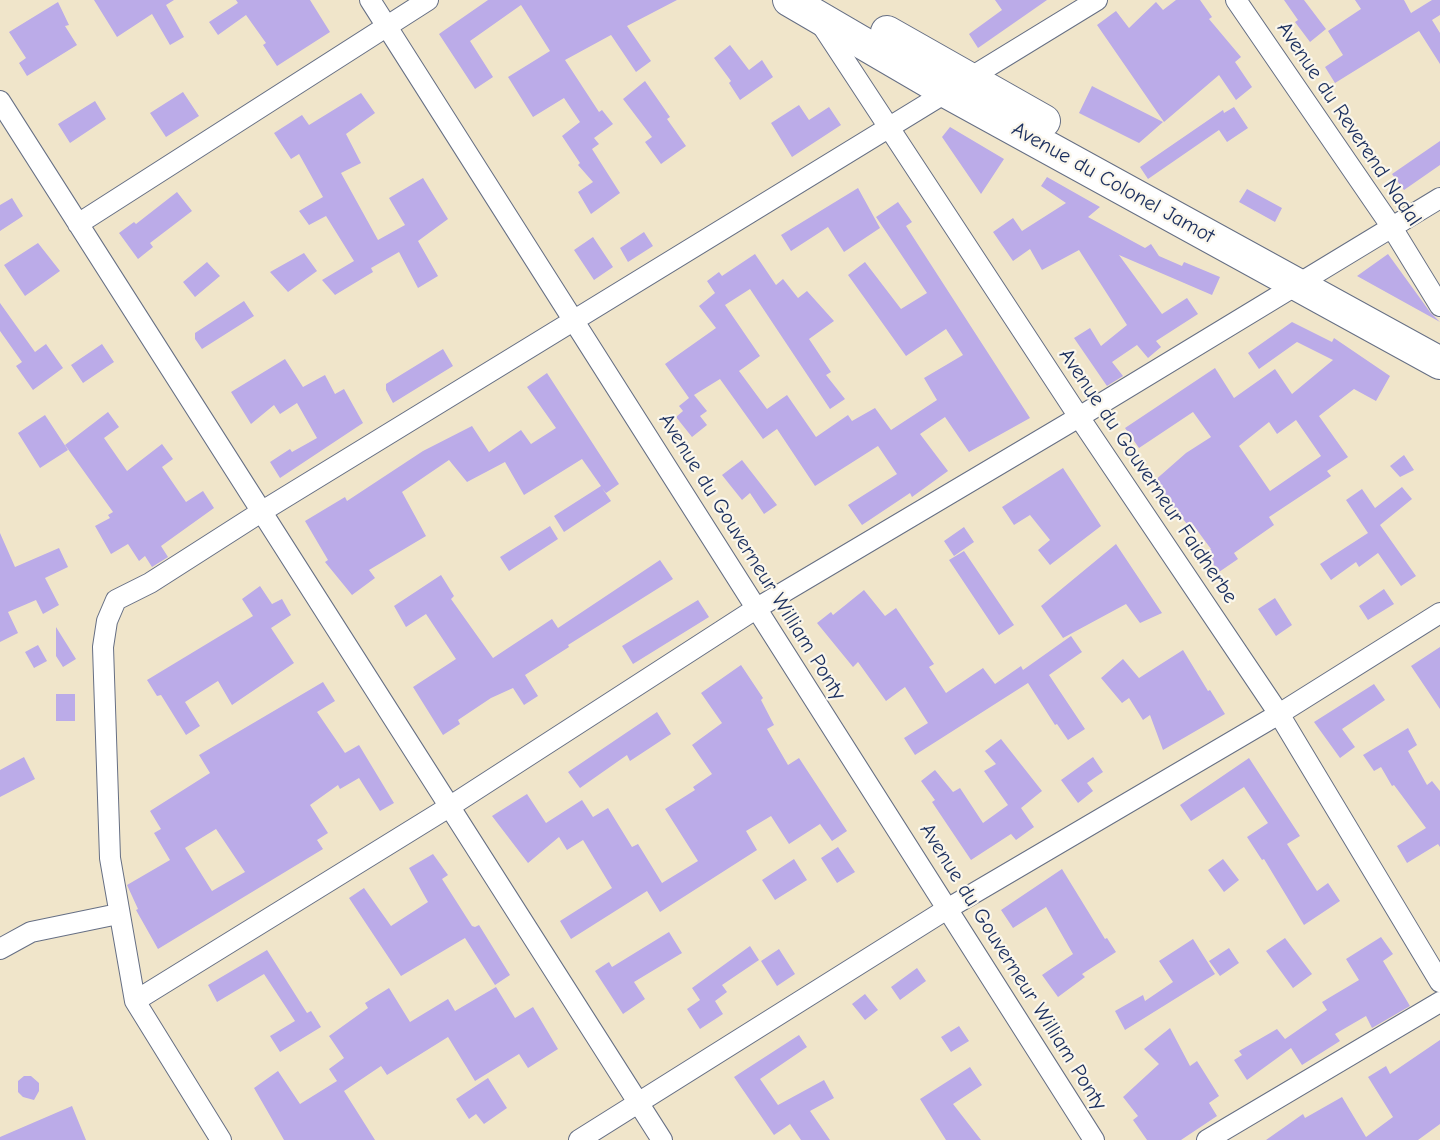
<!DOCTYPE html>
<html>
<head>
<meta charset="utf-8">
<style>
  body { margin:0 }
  canvas { display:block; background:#f0e5ca }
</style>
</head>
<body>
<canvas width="1440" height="1140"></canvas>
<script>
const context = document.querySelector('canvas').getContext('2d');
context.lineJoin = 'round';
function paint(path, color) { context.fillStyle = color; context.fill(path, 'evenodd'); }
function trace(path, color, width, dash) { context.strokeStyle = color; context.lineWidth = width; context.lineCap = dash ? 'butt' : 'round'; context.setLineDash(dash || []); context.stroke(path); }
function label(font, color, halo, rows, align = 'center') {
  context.font = font + ' "Comic Neue",sans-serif'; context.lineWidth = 4.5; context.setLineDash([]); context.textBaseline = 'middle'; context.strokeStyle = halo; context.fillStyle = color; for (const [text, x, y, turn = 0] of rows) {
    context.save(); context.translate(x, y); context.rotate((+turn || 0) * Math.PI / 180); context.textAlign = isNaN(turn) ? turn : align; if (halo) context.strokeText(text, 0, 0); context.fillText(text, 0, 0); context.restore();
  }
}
const building = new Path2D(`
  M94 0H174L166 5 184 37 170 45 152 14 117 37Z
  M236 0H310L330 32 277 66 263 45 266 43 246 15 218 35 209 22 238 3Z
  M488 0H677L627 26 651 61 636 72 611 35 565 60 599 112 602 110 613 124 594 138 599 144 592 149 620 193 591 214 578 192 593 182 578 165 580 163 562 136 580 122 564 98 533 117 508 77 550 51 521 5 470 41 493 77 475 89 439 34Z
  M995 0H1047L978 48 969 34 1002 10Z
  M1176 0H1200L1212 17 1209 19 1241 57 1235 62 1252 87 1236 100 1219 75 1164 122 1097 25 1116 11 1129 28 1156 2 1163 10Z
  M1284 0H1304L1326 29 1310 42 1295 22 1298 20Z
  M1355 0H1404L1411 13 1432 0H1440V15L1432 20 1440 33V64L1419 31 1335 83 1325 67 1343 55 1328 31 1361 9Z
  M58 2 69 25 65 26 77 45 27 76 19 63 26 58 9 32Z
  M730 45 749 70 762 60 773 77 740 100 729 83 731 81 714 58Z
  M645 81 670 117 667 119 686 146 661 164 645 142 652 137 623 99Z
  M1092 86 1163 122 1139 143 1079 113Z
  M183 92 199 116 166 137 150 113Z
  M361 93 375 113 346 134 361 163 341 173 378 240 405 225 389 198 423 178 448 219 418 241 438 276 418 288 399 252 371 268 373 272 335 295 322 280 354 261 326 216 309 225 299 211 323 197 299 154 291 159 274 133 302 115 309 125Z
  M95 101 106 119 70 143 58 124Z
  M799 105 809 120 829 107 841 125 792 157 771 123Z
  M1234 107 1248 128 1227 142 1219 130 1148 179 1140 167 1223 110 1224 113Z
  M950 127 1004 159 981 194 942 137Z
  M1440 141V165L1404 190 1392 174Z
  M1047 177 1100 207 1088 217 1145 248 1151 244 1159 256 1182 266 1184 262 1220 277 1212 295 1119 255 1162 314 1187 298 1198 314 1156 341 1161 347 1148 358 1137 345 1112 362 1123 376 1107 386 1074 338 1090 328 1101 346 1127 325 1079 250 1042 270 1030 249 1013 261 993 232 1013 218 1022 231 1066 203 1041 186Z
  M858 188 880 228 844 252 828 227 791 251 781 235Z
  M1247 189 1282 208 1275 222 1239 202Z
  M177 192 192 211 150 243 153 247 138 259 119 233 134 222 136 224Z
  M12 198 23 216 0 231V205Z
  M898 202 912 222 906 226 1030 418 969 452 945 417 920 434 948 471 912 497 910 493 862 525 848 505 897 474 878 446 815 486 777 429 763 439 720 379 694 395 707 411 700 416 707 425 692 437 676 417 683 411 679 406 689 398 665 364 716 328 699 306 715 293 707 281 719 272 722 276 755 254 776 285 783 279 798 298 807 291 834 321 809 339 831 372 826 375 845 399 830 409 750 289 725 305 760 356 739 371 767 409 787 395 816 437 848 415 852 421 875 408 891 430 937 400 924 378 963 355 946 329 906 356 848 275 865 262 901 309 927 293 876 217Z
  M644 232 653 246 628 262 620 248Z
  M593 237 613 267 594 280 574 250Z
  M38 243 60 271 25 296 4 265Z
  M304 253 317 271 288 292 270 272Z
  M1388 254 1430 312 1440 322 1357 276Z
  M207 262 220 276 195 297 183 282Z
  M244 301 254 316 202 349 195 339V333Z
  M0 303 35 352 46 344 63 368 33 390 16 366 22 362 0 331Z
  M1292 322 1332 342 1334 338 1390 376 1376 401 1354 389 1319 416 1348 457 1327 471 1331 476 1269 517 1274 525 1234 553 1238 559 1219 572 1205 553 1211 549 1191 522 1187 524 1153 482 1186 453 1211 437 1193 412 1139 448 1125 428 1215 368 1234 398 1275 369 1292 394 1333 360 1297 342 1259 369 1248 353ZM1296 420 1321 456 1270 491 1239 446 1269 422 1277 434Z
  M102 344 114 362 83 383 71 365Z
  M443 349 453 366 393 403 386 390V384Z
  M285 359 303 387 325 375 335 394 344 389 363 423 280 478 270 462 290 449 292 452 317 438 297 403 280 414 274 405 251 424 231 392Z
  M547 373 619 484 606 493 602 488 611 501 564 532 554 516 601 486 582 459 524 495 505 462 467 482 449 460 402 492 426 536 369 570 375 578 352 595 325 562 328 560 305 521 345 497 347 501 423 451 472 426 489 452 521 430 531 444 556 428 527 387Z
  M108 412 119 427 104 438 127 471 162 444 173 459 162 467 186 502 203 491 214 508 161 546 168 557 152 567 145 556 139 561 128 544 111 554 95 526 110 518 108 515 113 512 65 445Z
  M45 415 68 450 40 468 18 433Z
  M1404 455 1414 470 1400 477 1390 466Z
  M742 460 777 505 764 514 750 493 742 500 722 475Z
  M1063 468 1101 526 1050 565 1038 550 1050 540 1030 515 1014 525 1002 507Z
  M1402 487 1412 499 1380 525 1416 576 1401 586 1378 553 1359 567 1356 562 1331 580 1320 564 1368 533 1346 500 1362 489 1375 508Z
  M550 526 558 539 509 571 500 557Z
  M964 527 974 542 954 556 944 541Z
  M0 533 15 567 59 548 68 567 45 578 59 605 43 614 36 600 8 612 18 633 0 642Z
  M1116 544 1162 613 1140 623 1126 604 1063 638 1041 606Z
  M964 551 1014 625 999 635 949 560Z
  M660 560 673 579 568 645 569 647 525 675 538 696 524 705 513 688 491 698 458 720 460 724 443 735 413 687 456 659 426 614 406 627 394 606 441 575 454 596 451 599 493 658 552 619 558 628Z
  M260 586 272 604 282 599 291 615 271 628 294 663 232 705 218 681 185 702 200 726 186 735 161 695 157 696 147 680 253 616 242 599Z
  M1384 589 1394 604 1368 620 1359 606Z
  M864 590 885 616 896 608 934 664 929 667 946 693 983 668 995 684 1021 666 1023 670 1071 636 1082 652 1049 675 1085 729 1068 740 1057 724 1055 725 1028 683 915 755 904 738 928 723 905 687 886 701 858 662 853 667 817 623 831 612 833 615Z
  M1275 598 1292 625 1276 636 1258 609Z
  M698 600 709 617 633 664 622 646Z
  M56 627 76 659 63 667 56 656Z
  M38 645 47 661 34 668 25 652Z
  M1440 647V709L1411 666Z
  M1183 650 1208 691 1210 690 1225 714 1163 750 1150 715 1143 720 1129 698 1122 703 1101 678 1123 659 1139 678Z
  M741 665 763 698 761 700 774 725 767 729 788 765 799 758 847 831 832 841 820 824 789 844 771 816 746 831 757 850 660 912 647 891 571 939 560 921 612 888 583 840 567 850 559 837 528 863 492 816 527 794 546 823 582 800 593 817 608 808 632 847 638 844 662 883 698 861 665 809 695 790 693 787 712 774 692 745 722 723 701 693Z
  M323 682 335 701 317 712 345 753 359 745 394 803 380 811 359 778 340 789 338 785 310 805 328 833 317 840 323 849 158 949 136 910 138 909 127 885 170 860 154 833 161 829 150 811 210 773 199 755ZM216 829 245 872 212 891 185 848Z
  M1374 684 1385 700 1342 729 1355 747 1340 758 1314 722Z
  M56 694H75V721H56Z
  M657 712 671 734 630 761 627 755 580 788 568 772Z
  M1408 728 1417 745 1408 751 1427 785 1432 781 1440 791V847L1438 844 1407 863 1397 846 1426 828 1394 785 1392 786 1381 767 1374 771 1363 755Z
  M1001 739 1042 791 1021 808 1034 827 1016 840 1011 834 971 860 932 802 935 800 921 781 935 770 953 792 960 788 983 823 1008 805 984 771 996 764 985 751Z
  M24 757 35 779 0 797V770Z
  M1093 757 1103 772 1087 783 1093 791 1078 803 1061 780Z
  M1249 758 1300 836 1287 844 1317 891 1328 883 1340 901 1304 925 1264 859 1262 860 1247 837 1268 823 1244 787 1191 821 1180 805Z
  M838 847 855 872 837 883 821 858Z
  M433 854 448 875 442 879 472 926 475 927 479 925 510 975 495 985 465 938 401 976 349 898 364 888 391 926 428 902 409 868Z
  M794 859 807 880 775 900 762 880Z
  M1223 859 1239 880 1224 892 1208 870Z
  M1062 869 1105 939 1107 938 1116 952 1082 974 1085 977 1058 997 1042 975 1073 954 1046 907 1013 928 1001 910Z
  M669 932 682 953 634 982 645 999 623 1014 595 971 609 962 612 967Z
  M1381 937 1393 954 1383 961 1410 1006 1372 1028 1366 1016 1335 1034 1340 1041 1302 1065 1291 1048 1247 1080 1234 1060 1242 1055 1239 1051 1277 1029 1289 1044 1285 1039 1327 1010 1322 1002 1359 980 1346 959Z
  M1285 938 1312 974 1293 988 1266 951Z
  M1193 939 1215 974 1125 1030 1115 1011 1143 995 1145 1001 1173 982 1159 961Z
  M750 946 759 960 722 985 727 992 715 1001 723 1014 700 1029 687 1009 700 1000 692 988Z
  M1229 948 1239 963 1220 976 1209 961Z
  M779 949 795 974 777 986 761 961Z
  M267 950 307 1013 311 1011 321 1027 280 1052 270 1036 295 1021 264 974 217 1002 208 985Z
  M917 968 926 981 900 1000 891 987Z
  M496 987 515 1018 533 1007 558 1049 528 1068 519 1054 475 1081 448 1037 387 1075 381 1066 344 1091 375 1140H284L254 1088 278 1071 300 1104 337 1081 329 1069 344 1058 329 1036 368 1008 365 1003 389 988 410 1022 448 999 455 1011Z
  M865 994 878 1010 865 1020 852 1004Z
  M959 1026 969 1041 951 1052 941 1037Z
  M1170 1028 1190 1066 1197 1061 1219 1096 1209 1103 1217 1116 1181 1140H1147L1133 1120 1138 1116 1123 1097 1159 1064 1144 1049Z
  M799 1035 807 1047 760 1079 778 1105 824 1080 834 1098 810 1111 830 1140H801L790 1124 774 1135 734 1077Z
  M1440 1040V1124L1418 1140H1266L1303 1114 1305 1118 1342 1097 1366 1137 1393 1117 1368 1077 1386 1066 1390 1074Z
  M970 1067 982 1085 953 1104 981 1140H946L920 1099Z
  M24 1076H31L39 1083V1091L34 1100 23 1097 18 1092V1081Z
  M488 1078 507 1108 484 1124 476 1114 469 1119 456 1099Z
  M72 1106 86 1140H0V1137Z`);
const minor = new Path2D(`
  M370 0 1094 1140
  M1236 0 1391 226 1440 306
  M821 24 1079 417 1279 714 1440 982
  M0 101 662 1140
  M78 224 428 0
  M0 949 31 932 118 914
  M135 1001 449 807 757 608 1079 417 1440 198
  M221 1140 135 1001 110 858 103 647 107 621 116 600 150 583 261 512 1097 0
  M579 1140 947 909 1279 714 1440 613
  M1207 1140 1440 1002`);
const primary = new Path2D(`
  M789 0 945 91 1440 363
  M887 32 1044 121`);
const streetNames = [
  ["Avenue du Reverend Nadal",1349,124,56],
  ["Avenue du Colonel Jamot",1113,183,29],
  ["Avenue du Gouverneur Faidherbe",1148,476,56],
  ["Avenue du Gouverneur William Ponty",752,557,58],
  ["Avenue du Gouverneur William Ponty",1013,967,58]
];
paint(building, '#bbabe8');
trace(minor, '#666f84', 22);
trace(primary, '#666f84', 34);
trace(minor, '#fff', 20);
trace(primary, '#fff', 32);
label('21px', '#1b2f5e', '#fbf7ec', streetNames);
</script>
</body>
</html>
